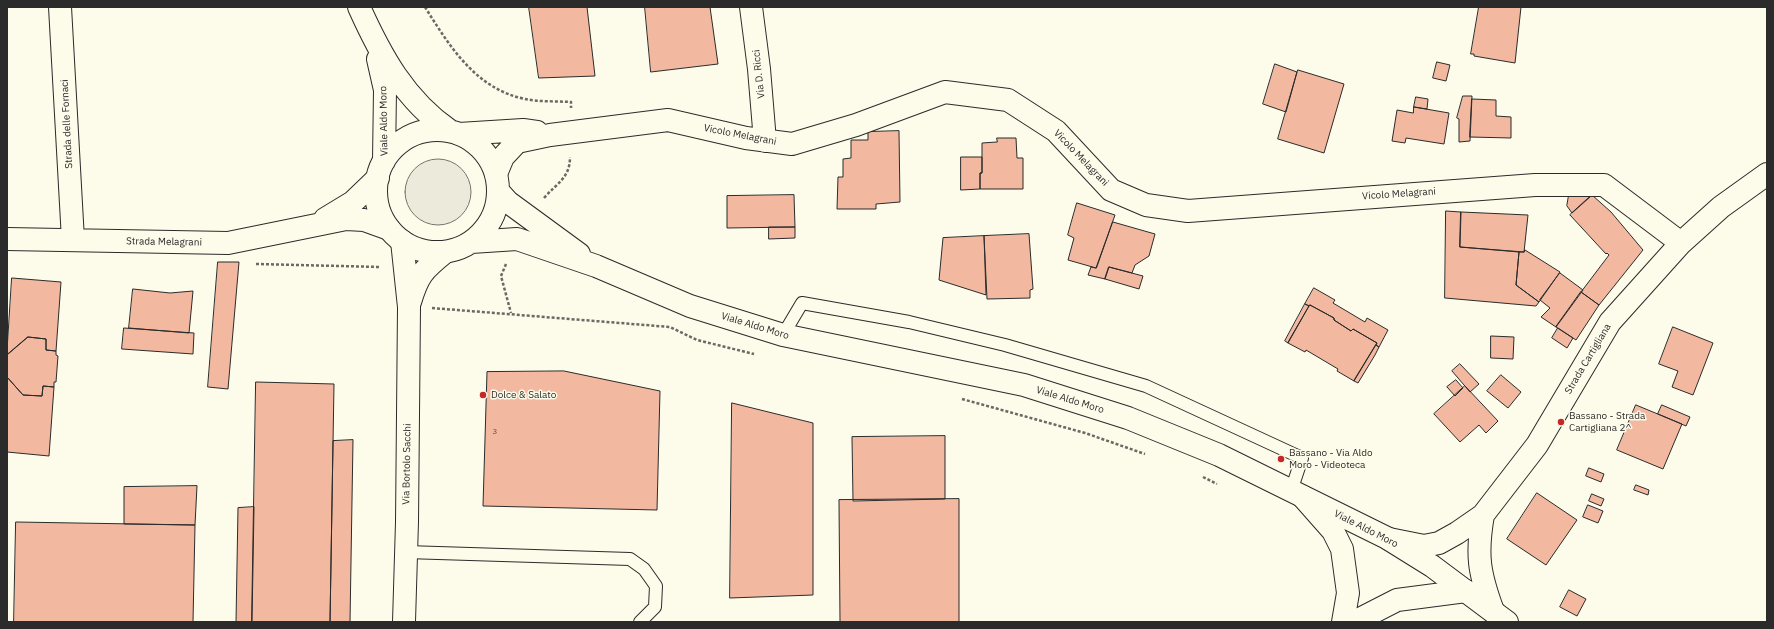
<!DOCTYPE html>
<html>
<head>
<meta charset="utf-8">
<style>
  body { margin:0 }
  #map { position:relative; width:1774px; height:629px; overflow:hidden; background:#fdfbea; font-family:"IBM Plex Sans",sans-serif }
  canvas { display:block }
  .frame { position:absolute; inset:0; border:8px solid #2b2b2b; pointer-events:none }
</style>
</head>
<body>
<div id="map">
<canvas width="1774" height="629"></canvas>
<div class="frame"></div>
</div>
<script>
const context = document.querySelector('canvas').getContext('2d');
context.lineJoin = 'round';
function paint(path, color) { context.fillStyle = color; context.fill(path, 'evenodd'); }
function trace(path, color, width, dash) { context.strokeStyle = color; context.lineWidth = width; context.lineCap = dash ? 'butt' : 'round'; context.setLineDash(dash || []); context.stroke(path); }
function label(font, color, halo, rows, align = 'center') {
  context.font = font + ' "IBM Plex Sans",sans-serif'; context.lineWidth = 3; context.setLineDash([]); context.textBaseline = 'middle'; context.strokeStyle = halo; context.fillStyle = color; for (const [text, x, y, turn = 0] of rows) {
    context.save(); context.translate(x, y); context.rotate((+turn || 0) * Math.PI / 180); context.textAlign = isNaN(turn) ? turn : align; if (halo) context.strokeText(text, 0, 0); context.fillText(text, 0, 0); context.restore();
  }
}
const green = new Path2D(`
  M405 192a33 33 0 1 1 66 0a33 33 0 1 1-66 0Z`);
const building = new Path2D(`
  M529 7H587L595 76 539 78Z
  M645 7H710L718 64 651 72Z
  M1479 7H1521L1515 63 1474 56V54H1471Z
  M1437 62 1450 65 1446 81 1433 78Z
  M1275 64 1297 72 1286 112 1263 104Z
  M1298 70 1344 84 1324 153 1278 139Z
  M1463 96H1472L1470 141 1459 142V119L1457 118Z
  M1416 97 1428 99 1427 109 1414 107Z
  M1472 99 1496 100V116L1511 117V138L1470 137Z
  M1414 107 1449 113 1444 144 1406 138 1405 143 1392 141 1397 110 1413 113Z
  M899 131 900 202 876 204V209H837L838 177H843V159L851 158V140H868V132Z
  M997 138H1016L1017 158H1023V189H980V173H982V143L997 142Z
  M961 157H982V173H980V189L961 190Z
  M794 195 795 227 727 228V196Z
  M1569 195 1590 196V197L1572 213 1567 206Z
  M1592 195 1611 212 1643 250 1599 305 1581 292 1609 255 1607 253 1606 254 1570 215Z
  M1077 203 1115 215 1096 268 1068 260 1074 238 1068 235Z
  M1446 211 1461 212 1460 247 1519 252 1516 285 1539 302 1536 306 1445 298Z
  M1461 212 1528 215 1524 252 1460 247Z
  M1113 222 1155 234 1149 256 1135 265 1132 273 1109 267 1105 279 1088 275 1091 267 1096 268Z
  M769 227H795V238L769 239Z
  M1029 234 1033 289 1030 290V298L987 299 984 236Z
  M984 236 986 295 939 280 943 238Z
  M1525 250 1560 272 1539 302 1516 285 1519 252H1524Z
  M218 262H239L228 389 208 387Z
  M1109 267 1143 276 1139 289 1105 279Z
  M1560 273 1583 290 1556 327 1541 317 1550 308 1540 300Z
  M12 278 61 282 56 351 46 350V339L28 337 7 355Z
  M1314 288 1335 300 1333 303 1365 322 1367 318 1388 330 1379 347 1376 345 1377 343 1353 329 1351 331 1334 320V318L1310 305 1309 306 1305 304Z
  M133 289 170 293 193 291 189 333 129 328Z
  M1581 292 1599 305 1576 340 1556 327Z
  M1305 304 1309 306 1288 343 1285 341Z
  M1310 305 1334 318V320L1351 331 1353 329 1377 343 1354 381 1337 371 1338 369 1306 350 1305 352 1288 343Z
  M1673 327 1713 343 1693 395 1672 387 1678 371 1659 364Z
  M124 328 194 333 193 354 122 349Z
  M1558 328 1573 338 1567 348 1552 338Z
  M1491 336 1514 337 1513 359 1491 358Z
  M28 337 46 339V350L56 351V355L58 356 56 382H54V387L43 386 42 396 23 395 7 377V355Z
  M1376 345 1379 347 1375 355 1358 383 1354 381Z
  M1460 364 1479 384 1470 392 1452 371Z
  M564 371 660 391 657 510 483 506 487 372Z
  M1501 375 1521 392 1508 408 1487 391Z
  M7 377 23 395 42 396 43 386 54 387 49 456 7 452Z
  M1456 380 1463 388 1455 396 1447 387Z
  M256 382 334 384 330 622H252Z
  M1465 386 1498 421 1486 433 1479 425 1460 442 1434 414Z
  M732 403 813 423V595L730 598Z
  M1636 405 1682 424 1663 469 1617 450Z
  M1662 405 1690 417 1686 426 1658 414Z
  M945 436V499L853 501 852 437Z
  M353 440 350 622H330L333 441Z
  M1589 468 1604 474 1601 482 1586 476Z
  M1636 485 1649 490 1648 495 1634 490Z
  M197 486 195 525 124 524V487Z
  M1537 493 1577 520 1546 565 1507 539Z
  M1592 494 1604 499 1601 506 1589 501Z
  M959 499V622H840L839 500Z
  M1588 505 1603 511 1598 523 1583 517Z
  M254 507 252 622H236L238 508Z
  M16 522 195 525 193 622H14Z
  M1569 590 1586 599 1577 616 1560 607Z`);
const path = new Path2D(`
  M425 7C450 47 476 89 525 99 539 102 556 101 571 102V108
  M544 198C557 183 570 178 570 157
  M256 264 381 267
  M506 264 501 276 511 313
  M432 308 670 327 697 340 754 354
  M962 399 1085 433 1145 454
  M1203 477 1217 484`);
const service = new Path2D(`
  M783 335 802 303 909 322 1005 345 1146 386 1302 458 1291 491
  M406 552 630 559 644 569 656 586 655 607 640 622`);
const minor = new Path2D(`
  M60 7 73 240
  M751 7 759 69 765 141
  M459 134 523 130 537 132
  M496 174 503 157 517 142 550 135 668 120 746 138 792 144 856 125 945 92 1008 100 1056 131 1111 190 1146 205 1188 211 1535 185H1604L1681 243
  M325 219 353 202 378 178
  M7 239 228 243 346 219 364 220 389 229
  M402 241 409 307 407 522 404 622
  M410 302C418 275 423 270 444 253
  M1303 497 1333 531 1342 549 1348 593 1343 622
  M1483 515C1476 555 1479 573 1493 611
  M1389 539 1424 546 1439 543 1457 533 1483 515 1537 445 1610 322 1681 243 1721 207 1767 174
  M1354 622 1397 600 1466 591`);
const secondary = new Path2D(`
  M359 7C381 56 405 100 450 131
  M378 59 385 90 384 161
  M376 191a61 61 0 1 1 122 0a61 61 0 1 1-122 0Z
  M499 192 508 202 579 254
  M471 242 517 239 596 266 690 306 783 335 1024 385 1128 418 1219 455 1387 538 1432 566 1507 622`);
const markers = [
  [483,395,4,"#c62828"],
  [1561,422,4,"#c62828"],
  [1281,459,4,"#c62828"]
];
const numberNames = [
  ["3",495,432]
];
const streetNames = [
  ["Via D. Ricci",759,74,-96],
  ["Viale Aldo Moro",384,121,-91],
  ["Strada delle Fornaci",67,124,-93],
  ["Vicolo Melagrani",740,135,11],
  ["Vicolo Melagrani",1081,158,46],
  ["Vicolo Melagrani",1399,194,-4],
  ["Strada Melagrani",164,242,1],
  ["Viale Aldo Moro",755,326,17],
  ["Strada Cartigliana",1588,359,-59],
  ["Viale Aldo Moro",1070,400,17],
  ["Via Bortolo Sacchi",407,464,-89],
  ["Viale Aldo Moro",1366,529,27]
];
const poiNames = [
  ["Dolce & Salato",491,395],
  ["Bassano - Strada",1569,416],
  ["Cartigliana 2^",1569,428],
  ["Bassano - Via Aldo",1289,453],
  ["Moro - Videoteca",1289,465]
];
paint(green, '#ecebdb');
trace(green, '#74746e', 1);
paint(building, '#f2b8a0');
trace(building, '#2b2b2b', 1);
trace(service, '#2b2b2b', 14);
trace(minor, '#2b2b2b', 24);
trace(secondary, '#2b2b2b', 24);
trace(path, '#6a6964', 2.5, [3, 2]);
trace(service, '#fdfbea', 12);
trace(minor, '#fdfbea', 22);
trace(secondary, '#fdfbea', 22);
for (const [x, y, r, color] of markers) { const dot = new Path2D(); dot.arc(x, y, r, 0, 2 * Math.PI); context.fillStyle = color; context.fill(dot); trace(dot, '#fdfbea', 1.5); }
label('8px', '#5d4e48', null, numberNames);
label('10px', '#2b2b2b', '#fdfbea', streetNames);
label('10px', '#2b2b2b', '#fdfbea', poiNames, 'left');
</script>
</body>
</html>
